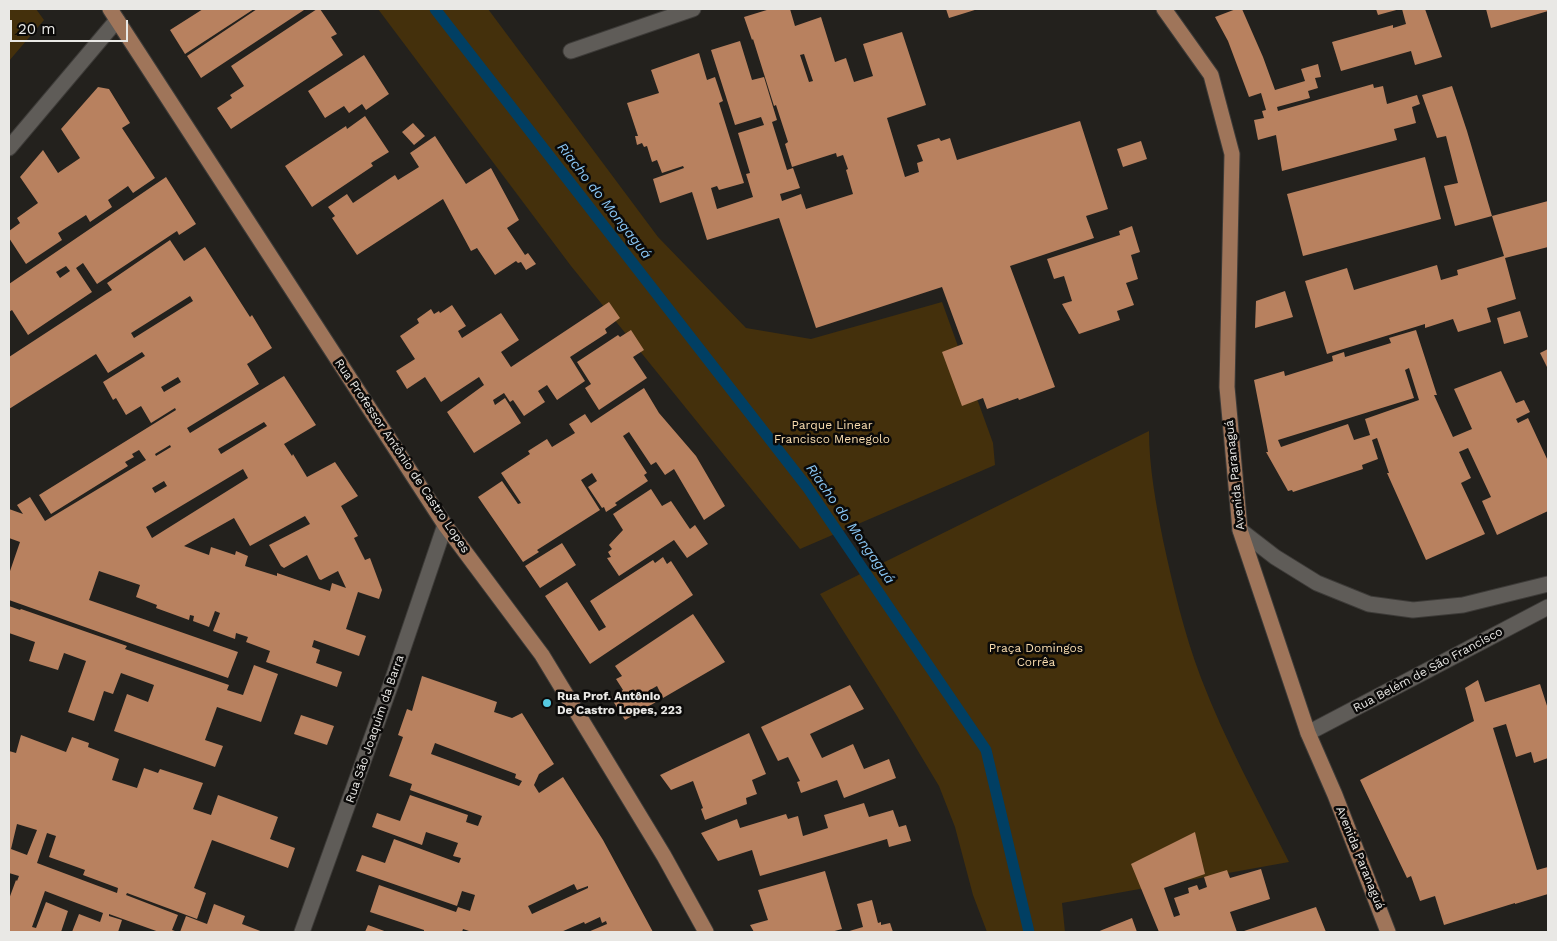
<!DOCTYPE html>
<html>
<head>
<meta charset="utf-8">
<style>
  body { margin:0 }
  #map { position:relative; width:1557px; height:941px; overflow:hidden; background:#23211d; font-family:"Work Sans",sans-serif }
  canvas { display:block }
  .frame { position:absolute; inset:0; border:10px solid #e9e8e5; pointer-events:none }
  .scale { position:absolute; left:10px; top:20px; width:118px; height:22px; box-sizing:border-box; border:2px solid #e9e8e5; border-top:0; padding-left:6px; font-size:15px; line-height:18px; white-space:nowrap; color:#e9e8e5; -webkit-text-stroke:4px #0b0a09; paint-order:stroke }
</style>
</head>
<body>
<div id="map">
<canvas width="1557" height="941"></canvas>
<div class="frame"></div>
<div class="scale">20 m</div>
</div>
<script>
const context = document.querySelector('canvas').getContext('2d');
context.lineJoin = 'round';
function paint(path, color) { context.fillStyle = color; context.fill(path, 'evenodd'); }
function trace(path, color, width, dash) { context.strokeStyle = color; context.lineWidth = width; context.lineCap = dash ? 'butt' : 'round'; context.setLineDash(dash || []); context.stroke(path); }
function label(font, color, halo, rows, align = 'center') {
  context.font = font + ' "Work Sans",sans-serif'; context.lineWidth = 5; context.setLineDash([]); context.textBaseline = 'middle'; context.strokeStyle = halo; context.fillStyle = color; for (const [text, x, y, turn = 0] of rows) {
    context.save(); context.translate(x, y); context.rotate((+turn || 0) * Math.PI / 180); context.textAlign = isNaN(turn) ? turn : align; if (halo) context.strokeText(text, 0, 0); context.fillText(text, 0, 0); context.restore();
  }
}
const green = new Path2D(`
  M9 9H36L44 20 9 61Z
  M378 9H488L658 237 746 328 811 339 942 302 993 443 995 465 800 549 571 266Z
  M1149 431C1149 467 1156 504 1163 540 1173 586 1184 633 1201 678 1225 741 1259 802 1289 862L1062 903 1065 932H987L973 895 955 827 939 786 897 716 820 594Z`);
const stream = new Path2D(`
  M435 9 807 487 986 750 1029 932`);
const building = new Path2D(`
  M203 9H254L185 54 170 30Z
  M257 9H303L304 10 201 78 187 56Z
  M317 9H320L337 34 331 37 343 55 231 129 217 108 232 98 230 95 244 86 231 66Z
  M770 9H790L795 26 821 17 835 62 846 58 854 82 873 76 863 44 902 32 926 105 887 118 905 177 919 172 917 163 923 161 917 145 939 138 941 141 950 138 957 160 1080 121 1108 209 1086 216 1094 238 1010 266 1055 387 1019 400 1018 398 987 409 983 398 962 406 942 352 963 344 942 287 816 328 779 218 707 240 692 192 660 203 653 179 684 168 683 166 662 173 657 160 652 162 647 146 644 147 642 143 637 145 635 136H638L627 103 659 93 651 70 699 53 707 80 715 77 723 101 719 103 744 183 719 190 717 186 711 188 717 209 753 197 746 174 750 173 738 133 764 125 761 117 735 125 711 50 740 41 752 80 764 77 777 120 772 122 787 170 793 168 800 188 780 194 782 201 801 194 806 209 853 194 846 170 848 169 843 155 837 157 836 153 792 167 785 144 788 142 776 105 774 106 753 39 752 40 744 17ZM804 54 813 81 809 82 800 55Z
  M946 9H978L949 18Z
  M1236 9H1242L1263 57 1275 90 1305 81 1301 69 1318 64 1321 77 1315 78 1318 88 1308 91 1310 98 1277 107 1278 111 1373 84 1374 88 1383 86 1387 104 1417 95 1420 104 1412 107 1416 123 1394 129 1397 140 1282 171 1276 135 1258 140 1254 120 1264 118 1262 111 1266 110 1261 93 1249 97 1228 41 1215 17Z
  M1376 9H1400L1378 15Z
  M1402 9H1425L1442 57 1415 65 1411 51 1341 71 1332 42 1393 25V28L1406 24Z
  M1486 9H1548V11L1491 28Z
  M364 55 389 94 366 110 362 104 349 113 344 106 325 118 308 91Z
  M1452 86 1467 131 1492 216 1548 201V247L1505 258 1516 299 1487 308 1491 322 1458 332 1453 319 1425 328V324L1327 354 1305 281 1347 268 1354 290 1437 265 1441 280 1458 275 1457 270 1504 256 1492 216 1455 226 1444 186 1458 183 1446 136 1437 138 1422 95Z
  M98 87 109 89 130 123 122 128 155 178 133 193 128 186 108 200 112 207 90 222 86 215 58 233 62 240 26 264 9 238V231L20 223 17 218 38 203 20 177 43 150 58 173 80 158 61 129Z
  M365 116 389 152 371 163 373 166 312 207 285 166 346 126 347 129Z
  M413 123 425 136 414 145 402 132Z
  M435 136 466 184 491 168 519 220 507 228 525 255 528 253 536 264 526 270 521 262 518 263 516 261 495 275 477 248 471 251 443 199 357 255 332 218 335 216 328 207 347 194 353 203 395 175 398 180 419 167 410 153Z
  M1141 141 1147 159 1123 167 1117 149Z
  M1425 157 1441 219 1303 256 1287 194Z
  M166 177 196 224 179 235 177 231 97 284 83 263 76 268 92 292 28 335 12 310 9 312V284ZM66 266 70 271 60 278 56 272Z
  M1132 226 1140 252 1131 255 1138 279 1126 283 1134 305 1117 311 1120 320 1079 334 1062 304 1072 301 1064 276 1054 279 1047 259 1120 235 1119 231Z
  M170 240 184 261 205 247 250 317 252 315 272 348 247 364 259 384 187 428 190 433 284 376 316 425 284 444 292 456 293 454 307 477 335 462 358 496 341 506 358 536 354 538 365 560 370 558 382 590 379 599 358 592 346 629 366 636 359 656 314 640 312 647 320 650 316 663 342 672 337 687 266 662 270 651 246 642 248 637 236 633 235 639 213 631 220 613 215 611 209 627 193 621 194 616 190 615 189 620 156 608 157 605 136 597 140 585 99 571 89 600 238 652 228 678 9 600V574L20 542 9 538V509L23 514 17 505 30 497 45 521 146 460 139 450 132 454 134 457 125 462 128 466 51 514 39 495 176 410 175 408 151 423 141 406 126 415 116 398 113 400 103 382 145 356 142 352 108 373 96 354 9 409V357L107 293 112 290 107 283ZM190 296 193 301 134 338 131 333ZM178 377 181 382 164 392 161 387ZM264 422 267 426 221 454 218 449ZM170 445 171 447 156 456 155 454ZM243 469 248 478 152 538 146 527ZM164 481 167 486 155 493 152 488ZM305 516 310 524 269 545 281 566 284 568 307 555 319 579 321 580 338 571 346 588 332 583 330 591 277 573V576L245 566 248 556 236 551 235 555 211 547 209 555 184 546 234 518 250 546Z
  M1285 291 1293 317 1255 328 1256 301Z
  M609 302 620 318 605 329 607 333 570 357 585 381 557 400 547 385 538 391 545 402 524 416 513 400 510 402 504 393 493 400 495 405 505 398 521 423 474 453 447 412 484 385 479 377 441 402 425 377 407 389 396 371 415 359 400 336 419 323 417 319 431 309 434 314 439 311 440 313 452 305 466 326 458 331 462 338 501 313 519 340 501 352 511 367Z
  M1520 311 1528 337 1504 344 1497 318Z
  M631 330 644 350 633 357 647 378 599 410 585 388 591 384 577 362 618 335 620 337Z
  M1416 330 1437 395H1434L1453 437 1472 429 1454 389 1501 371 1516 403 1524 400 1530 412 1516 419 1518 423 1528 418 1548 461V511L1497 535 1482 501 1491 497 1468 448 1459 452 1471 478 1461 483 1485 534 1426 560 1387 473H1389L1377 438 1372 440 1378 459 1362 465 1363 469 1293 492 1292 490 1288 491 1266 452H1268L1254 380 1284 371 1285 376 1333 361 1332 356 1344 352 1345 357 1391 343 1389 338ZM1409 368 1419 400 1365 419 1370 435 1354 440 1348 424 1281 447 1278 440 1414 398 1405 370Z
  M1548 349V369L1540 353Z
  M644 388 659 413 696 456 725 506 704 520 674 469 665 475 656 462 651 465 629 432 623 436 647 473 644 475 648 481 615 503 617 505 606 512 604 507 602 508 588 487 597 481 592 473 581 480 600 510 537 550 539 552 523 562 478 497 502 481 518 504 521 503 501 473 530 454 528 451 547 439 552 447 575 433 569 424 585 414 591 423Z
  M651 489 662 506 671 501 690 529 695 525 708 544 687 558 674 540 619 576 607 558 611 557 608 552 612 549 609 545 623 530 613 514Z
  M562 543 576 565 540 588 525 566Z
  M663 557 667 564 671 561 693 595 590 664 545 596 567 582 599 631 606 627 590 601 653 560 655 563Z
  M9 606 20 610 21 609 127 646 125 649 229 685 227 690 243 695 254 665 278 674 261 722 217 707 205 740 223 746 215 767 114 731 127 694 148 702 154 685 121 673 113 694 104 691 94 721 68 712 86 661 64 653 58 670 29 661 35 642 9 633Z
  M693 614 725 662 663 698 657 686 650 690 656 702 625 720 611 698 623 690 616 679 622 676 615 666Z
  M422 676 497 702 494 712 512 718 522 713 554 764 539 774 534 785 539 793 563 777 603 840 653 932H588L607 924 606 921 602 923 600 917 585 924 584 922 561 932H472L463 929 462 932H424V930L370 912 379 885 456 912 458 907 470 911 475 895 462 891 457 906 356 871 362 855 385 863 394 839 459 863 461 858 453 856 458 843 426 832 422 845 372 827 377 813 400 821 410 795 468 815 466 822 478 826 482 816 410 790 412 784 389 776 403 737 398 735 407 709 412 711ZM435 743 516 774 515 778 522 781 519 786 431 754ZM574 884 577 890 588 886V888L532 914 528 906Z
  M1478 680 1485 702 1540 684 1548 709V746H1547L1548 758 1534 763 1531 752 1516 757 1506 724 1493 728 1537 870 1548 867V894L1515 904V903L1444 925 1435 896 1420 901 1411 876 1407 878 1360 780 1474 721 1465 688Z
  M850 685 864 709 810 734 822 758 853 744 864 769 889 759 896 778 844 798 837 780 801 793 797 782 800 781 788 757 778 761 761 727Z
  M301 715 334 726 327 745 294 734Z
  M749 733 766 774 752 780 757 794 746 798 747 804 705 820 701 809 703 808 693 781 671 790 660 775Z
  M21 735 66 752 72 737 89 743 88 747 119 759 112 780 137 788 144 768 158 773 160 769 203 783 193 809 211 815 218 795 278 817 270 839 295 848 288 868 212 840 194 888 206 893 197 919 127 893 126 895 178 915 172 930 178 932H159L109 914V916L122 920 118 932H72L79 914 100 922 103 913 45 891 32 927 36 928 46 902 68 911 61 932H9V899L16 880 17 881 19 876 9 873V751L16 753ZM17 824 37 830 27 855 11 849ZM47 833 56 836 49 857 85 870 83 875 118 888 117 893 37 863Z
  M864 803 869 817 893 810 899 827 906 825 911 841 889 847 887 839 760 876 752 850 718 861 701 833 737 819 740 828 786 814 788 819 798 816 803 836 828 828 824 815Z
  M1195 832 1205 874 1164 888 1174 917 1180 915 1174 898 1189 893 1188 888 1197 885 1199 890 1207 887 1204 877 1227 870 1230 878 1261 869 1270 899 1230 912 1237 932H1159L1131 864Z
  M825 871 842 929 831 932H754L750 925 768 920 758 890Z
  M872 900 878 923 881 922V925L890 923 893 932H846L863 927 857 904Z
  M214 904 245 916 242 924 263 932H180L186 916 207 924Z
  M1316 907 1326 932H1241Z
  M1132 918 1137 932H1097Z
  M368 925 387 932H365Z`);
const minor = new Path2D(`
  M571 51 693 9
  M9 148 117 20
  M1240 530 1275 557 1317 583 1369 604 1413 610 1463 605 1548 584
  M1308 733 1548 607
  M302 932 391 684 445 525`);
const major = new Path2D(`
  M110 9 445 525 542 655 664 856 706 932
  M1164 9 1211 75 1232 154 1227 387 1240 530 1308 733 1335 795 1388 932`);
const markers = [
  [547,703,5,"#56c9e1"]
];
const parkNames = [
  ["Parque Linear",832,425],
  ["Francisco Menegolo",832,439],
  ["Praça Domingos",1036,648],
  ["Corrêa",1036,662]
];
const streetNames = [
  ["Rua Professor Antônio de Castro Lopes",402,456,56],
  ["Avenida Paranaguá",1235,475,-96],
  ["Rua Belém de São Francisco",1428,670,-28],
  ["Rua São Joaquim da Barra",375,729,-71],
  ["Avenida Paranaguá",1360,858,68]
];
const poiNames = [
  ["Rua Prof. Antônio",557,696],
  ["De Castro Lopes, 223",557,710]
];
const waterNames = [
  ["Riacho do Mongaguá",604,201,52],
  ["Riacho do Mongaguá",850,524,55]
];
paint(green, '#44300c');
trace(stream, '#013f63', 11);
paint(building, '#b8815f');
trace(minor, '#3d3b38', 17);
trace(major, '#3d3b38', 17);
trace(minor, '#5f5c58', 15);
trace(major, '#9f755a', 15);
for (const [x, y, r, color] of markers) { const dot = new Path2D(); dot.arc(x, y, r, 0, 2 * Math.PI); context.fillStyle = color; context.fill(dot); trace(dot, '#0b0a09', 2); }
label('12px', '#fbdeb0', '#0b0a09', parkNames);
label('12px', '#e9e8e5', '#0b0a09', streetNames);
label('bold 12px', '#e9e8e5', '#0b0a09', poiNames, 'left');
label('italic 14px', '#8ac7f5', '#0b0a09', waterNames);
</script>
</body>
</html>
